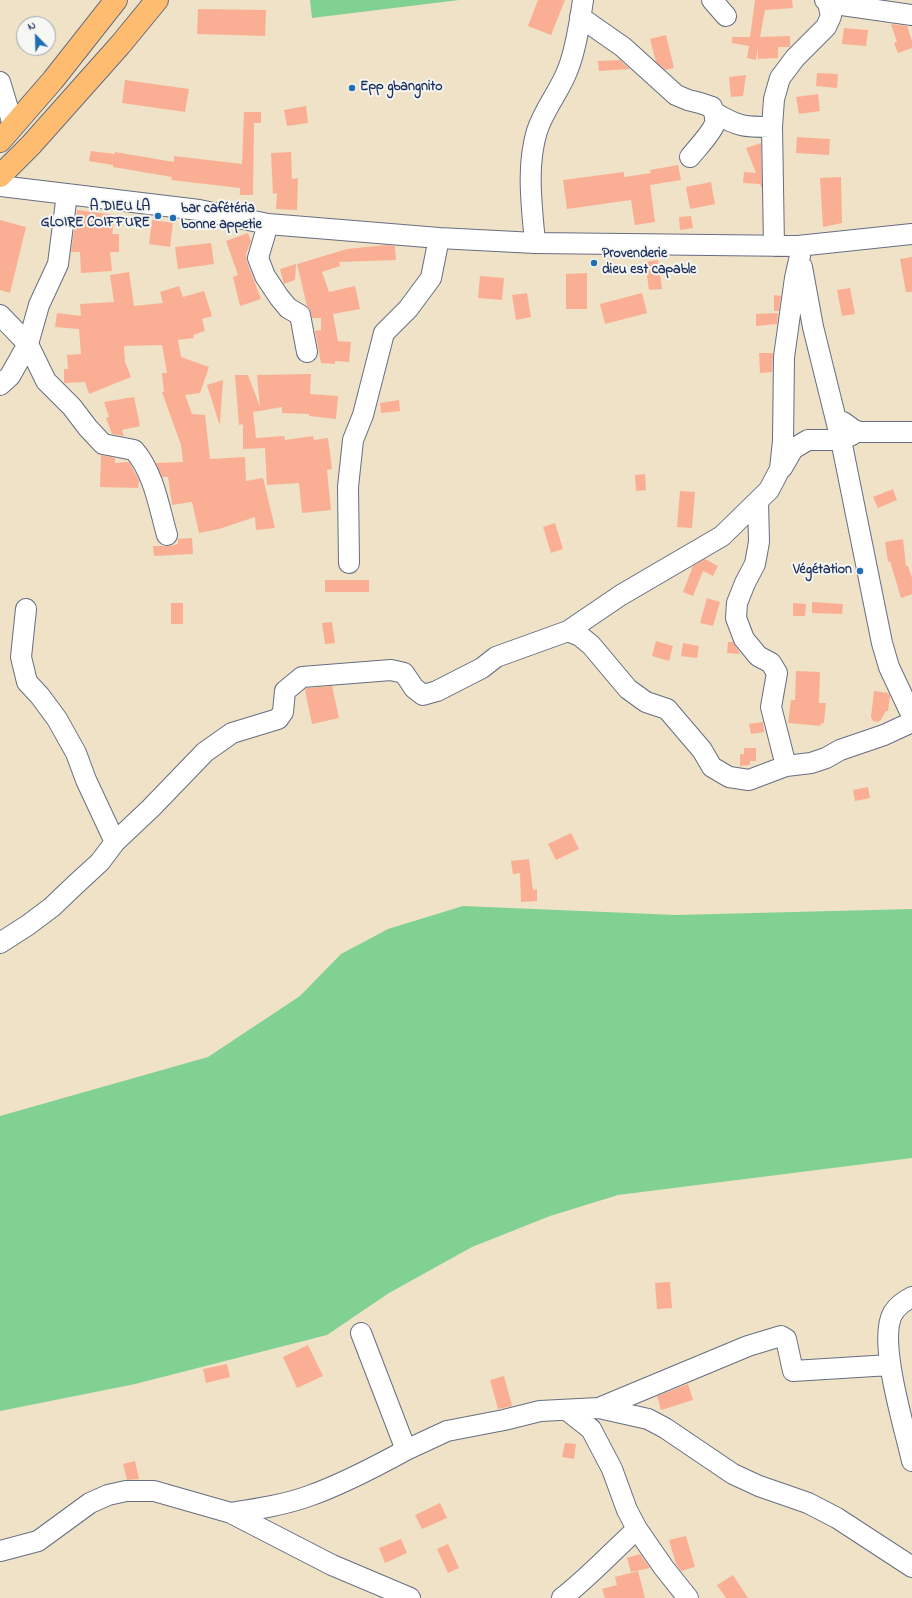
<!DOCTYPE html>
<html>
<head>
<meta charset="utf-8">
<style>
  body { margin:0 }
  #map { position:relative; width:912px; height:1598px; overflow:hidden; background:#efe2c6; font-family:"Indie Flower",sans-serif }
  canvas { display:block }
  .north { position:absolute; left:16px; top:16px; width:40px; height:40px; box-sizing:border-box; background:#f6f6f2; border:1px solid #9ea6b7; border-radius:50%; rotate:337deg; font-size:11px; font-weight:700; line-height:16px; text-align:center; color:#1b2f5e }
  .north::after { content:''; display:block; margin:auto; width:14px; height:18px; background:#1f6fb2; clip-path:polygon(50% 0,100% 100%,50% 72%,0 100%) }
</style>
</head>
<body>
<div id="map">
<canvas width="912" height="1598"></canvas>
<div class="north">N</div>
</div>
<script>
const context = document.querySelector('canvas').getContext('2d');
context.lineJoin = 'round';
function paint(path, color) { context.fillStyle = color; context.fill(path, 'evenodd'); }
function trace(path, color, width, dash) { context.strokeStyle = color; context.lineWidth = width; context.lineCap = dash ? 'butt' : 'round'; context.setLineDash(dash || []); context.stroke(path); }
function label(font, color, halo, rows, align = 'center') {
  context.font = font + ' "Indie Flower",sans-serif'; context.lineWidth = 4; context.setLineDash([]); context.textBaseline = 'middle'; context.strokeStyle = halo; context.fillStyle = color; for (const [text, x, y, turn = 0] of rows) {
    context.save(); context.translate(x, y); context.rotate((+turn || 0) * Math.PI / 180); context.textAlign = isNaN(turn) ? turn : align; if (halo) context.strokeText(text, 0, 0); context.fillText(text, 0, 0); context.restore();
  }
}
const green = new Path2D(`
  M310 0H459L312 18Z
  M463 906 676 915 912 909V1158L618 1195 550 1216 472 1247 389 1293 327 1335 135 1384 0 1411V1116L208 1057 300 996 341 954 388 929Z`);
const building = new Path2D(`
  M538 0H565L551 35 528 26Z
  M755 0H792L793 8 765 10 760 37 790 36V47H778V58L758 59V47L756 60 747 58 749 46 732 43V37H750Z
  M198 9 266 10 265 36 197 34Z
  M891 24 907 26 912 41V48L898 53 894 43 897 42Z
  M844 28 868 30 866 46 842 44Z
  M666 35 674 68 665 70 656 62 650 39Z
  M620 60 630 69 599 71 598 61Z
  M817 73 838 74 837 88 816 86Z
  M746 75 743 96 731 97 729 77Z
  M125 80 189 89 185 112 122 103Z
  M818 94 820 111 799 114 796 97Z
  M306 106 308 123 287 126 284 110Z
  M244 112H261V123H254L253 195H240V188L171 180 172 177 113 167V165L89 161 91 151 115 154V152L174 162V156L242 164Z
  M797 137 830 139 829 155 796 153Z
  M761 143 762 188 760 184 743 183 744 172 756 173 746 148Z
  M291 152 292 179 298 178 297 210 276 209 277 193 273 194 271 153Z
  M678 165 681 180 650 185 655 222 635 225 631 200 567 209 563 180 624 172V177L651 173 650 170Z
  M841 177 842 223 823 227 820 178Z
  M711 182 715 204 690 209 686 187Z
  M77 210 115 215 112 234H119V252H110L112 271 81 273 80 252H71Z
  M691 216 693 228 680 230 679 217Z
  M0 220 26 227 10 293 0 290Z
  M152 220 173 223 170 247 149 244Z
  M248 233 251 241 246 254 247 262 261 299 240 306 233 277 238 275 226 241Z
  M211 243 214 264 178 269 175 247Z
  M386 245 395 246 396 260 339 262 340 266 322 272 329 292 355 286 360 309 333 314 338 341 351 342 349 362 335 361V364L321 363 315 331 321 330V318H312L310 309 307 306 297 264 347 249Z
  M912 257V292H906L900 259Z
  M658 260 662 289 649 290 645 262Z
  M296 264 295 280 284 284 280 269Z
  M129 272 134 306 163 303 160 292 179 286 183 297 204 291 212 316 202 319 205 331 193 335 194 338 178 340 181 357 209 367 200 393 185 395 192 414 205 415 210 459 245 457 246 481 263 478 275 528 256 530 255 517 219 529 199 533 192 502 172 505 168 477H162L156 463 183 462 181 445 162 392H164L162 373H167L162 345 124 346 125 362 131 377 89 394 85 382 64 383V369H68L67 355 81 354 79 329 55 327 57 313 81 316 80 304 114 302 110 275Z
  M587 273V309H566V274Z
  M480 276 504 278 502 300 478 298Z
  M850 288 855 314 842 316 837 290Z
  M527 293 531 317 516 320 512 295Z
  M642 293 647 313 605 324 600 304Z
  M774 295 781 296 779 311H774Z
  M778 313 777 324 756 326V314Z
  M759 353H773L772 372 760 373Z
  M311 374 310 394 338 396 336 419 309 416V414L282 413V407L253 412 256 438 284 436 285 440 313 436 314 440 328 438 332 469 327 470 331 510 302 513 299 483 267 485 265 448 243 449V424L239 425 235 375H248L260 407 257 375Z
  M223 380 220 423H219L207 385Z
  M134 397 140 426 122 430 124 436 112 434 106 418 109 417 104 402Z
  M399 400 400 411 381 413 380 403Z
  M101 455 115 458V463L129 462 139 480 138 488 100 487Z
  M645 474 646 490 636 491 635 475Z
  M893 489 897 500 878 508 873 497Z
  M680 491 695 492 692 528 677 527Z
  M555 523 563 549 551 553 543 527Z
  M192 538 193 554 154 556 153 546H170L178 544V539Z
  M903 539 906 566H908L912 578V594L901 598 890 561 888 562 885 542Z
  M705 559 718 566 713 576 703 571 693 596 683 592 693 566Z
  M325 580H369V592H325Z
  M707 598 720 602 713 626 700 623Z
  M812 602 843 604 842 614 812 613Z
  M171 603H183V624H171Z
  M793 603 806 604 805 616H793Z
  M332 622 335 643 325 644 322 623Z
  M656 641 673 646 669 661 652 656Z
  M728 642H733L740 654 727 653Z
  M683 643 699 646 697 658 681 656Z
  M796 671 820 672 819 703H826L824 723 820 724 821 726 788 723 791 700H795Z
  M332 686 339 718 312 724 305 690 307 688Z
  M874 691 888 693 890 696 888 711H886L881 720 877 722 873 721 871 717Z
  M763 722 764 732 751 734 749 724Z
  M744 748H756V761H750V765L740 766V754H744Z
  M868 787 870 798 855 801 853 790Z
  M571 833 579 849 556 860 548 844Z
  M529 859 533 890 537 889V901L521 902 520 873 513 874 511 861Z
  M670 1282 672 1308 657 1309 655 1283Z
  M308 1345 323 1376 297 1388 283 1357Z
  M227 1364 230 1377 206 1383 203 1369Z
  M504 1376 512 1406 498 1409 490 1380Z
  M688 1384 693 1400 661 1410 657 1396Z
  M565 1443 576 1444 574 1459 562 1457Z
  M135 1461 139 1479 127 1480 123 1464Z
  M440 1503 447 1518 422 1529 415 1515Z
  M686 1536 695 1567 681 1571 676 1564 669 1540Z
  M401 1539 407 1553 385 1563 379 1548Z
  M448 1544 459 1568 448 1573 437 1549Z
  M640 1554 650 1568 631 1572 627 1558Z
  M638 1571 645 1598H605L602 1589 617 1585 615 1577Z
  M733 1575 748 1598H726L717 1585Z`);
const minor = new Path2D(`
  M712 0 726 16
  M828 3 912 15
  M580 17 623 47 676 95 688 100 700 103 712 107C714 112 716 117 715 123 712 133 697 148 690 157
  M0 82 13 125
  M715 113C739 127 744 127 772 127
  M0 186 199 210 268 224 439 238 535 243 798 246 912 234
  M268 224 258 258 265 276 279 297 288 308 300 315 307 352
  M535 243C532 207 526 167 537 131 544 109 560 91 568 69 576 49 580 21 583 0
  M774 246 772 127 774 99 780 78 795 58 826 27 831 16 828 3 825 0
  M802 267 813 327 841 440 882 643 889 667 912 716
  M0 315 28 344 46 381 72 407 88 428 103 444 134 450C154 473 159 507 167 535
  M0 385 10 376 28 344 39 305 58 264 67 194
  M843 422 854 430 860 432H912
  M782 468 793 449 808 440H841L852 435 854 430
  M758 502 759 542 755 564 745 583 737 603 736 618 744 639 758 656 771 663 777 673 771 707 786 766
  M349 563 348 487 353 440 363 415 384 333 408 309 431 278 439 238
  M26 609 21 657 27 682 40 696 57 719 76 753 86 780 115 842
  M568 631 580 636 591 645 628 689 646 702 667 709 702 750 712 767 729 777 749 780 786 766 811 763 826 758 840 750 884 735 912 722
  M0 943 28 925 52 907 75 885 100 862 115 842 151 808 205 752 232 733 278 719 283 712 285 691 302 677 391 670 404 673 414 688 423 695 437 691 482 668 496 657 568 631 621 595 722 536 769 490 780 469 783 441 784 357 795 278 800 256
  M912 1297C904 1301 898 1305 893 1313 877 1340 905 1429 912 1461
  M361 1333 406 1450 447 1431 504 1420 540 1411 599 1408 648 1419 665 1428 733 1474 759 1486 808 1503 837 1518 912 1567
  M599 1408 748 1346 781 1336 786 1339 793 1371 890 1365
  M568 1411 591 1429 612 1469 627 1510 637 1529 664 1568 688 1598
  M231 1513C257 1509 284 1505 309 1496 343 1484 375 1467 406 1450
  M0 1551 38 1541 90 1503 108 1495 126 1491H154L231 1513 332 1565 410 1598
  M562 1598C589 1577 612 1552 637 1529`);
const major = new Path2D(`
  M0 141 53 80 116 0
  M0 176 31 145 120 45 157 0`);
const markers = [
  [352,88,4,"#1f6fb2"],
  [158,216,4,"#1f6fb2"],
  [173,218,4,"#1f6fb2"],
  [594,263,4,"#1f6fb2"],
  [860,571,4,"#1f6fb2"]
];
const poiNames = [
  ["Epp gbangnito",360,88],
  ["A DIEU LA",150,208,"right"],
  ["GLOIRE COIFFURE",150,224,"right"],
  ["bar cafétéria",181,210],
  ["bonne appetie",181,226],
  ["Provenderie",602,255],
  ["dieu est capable",602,271],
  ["Végétation",852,571,"right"]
];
paint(green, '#81d192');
paint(building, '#faaf94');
trace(minor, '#656e82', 22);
trace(major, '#656e82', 24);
trace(minor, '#fff', 20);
trace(major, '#fdbc70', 22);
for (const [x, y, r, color] of markers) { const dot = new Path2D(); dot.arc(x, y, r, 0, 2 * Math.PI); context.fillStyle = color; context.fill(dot); trace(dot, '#f6f6f2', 1.5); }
label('bold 14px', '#1b2f5e', '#f6f6f2', poiNames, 'left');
</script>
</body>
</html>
